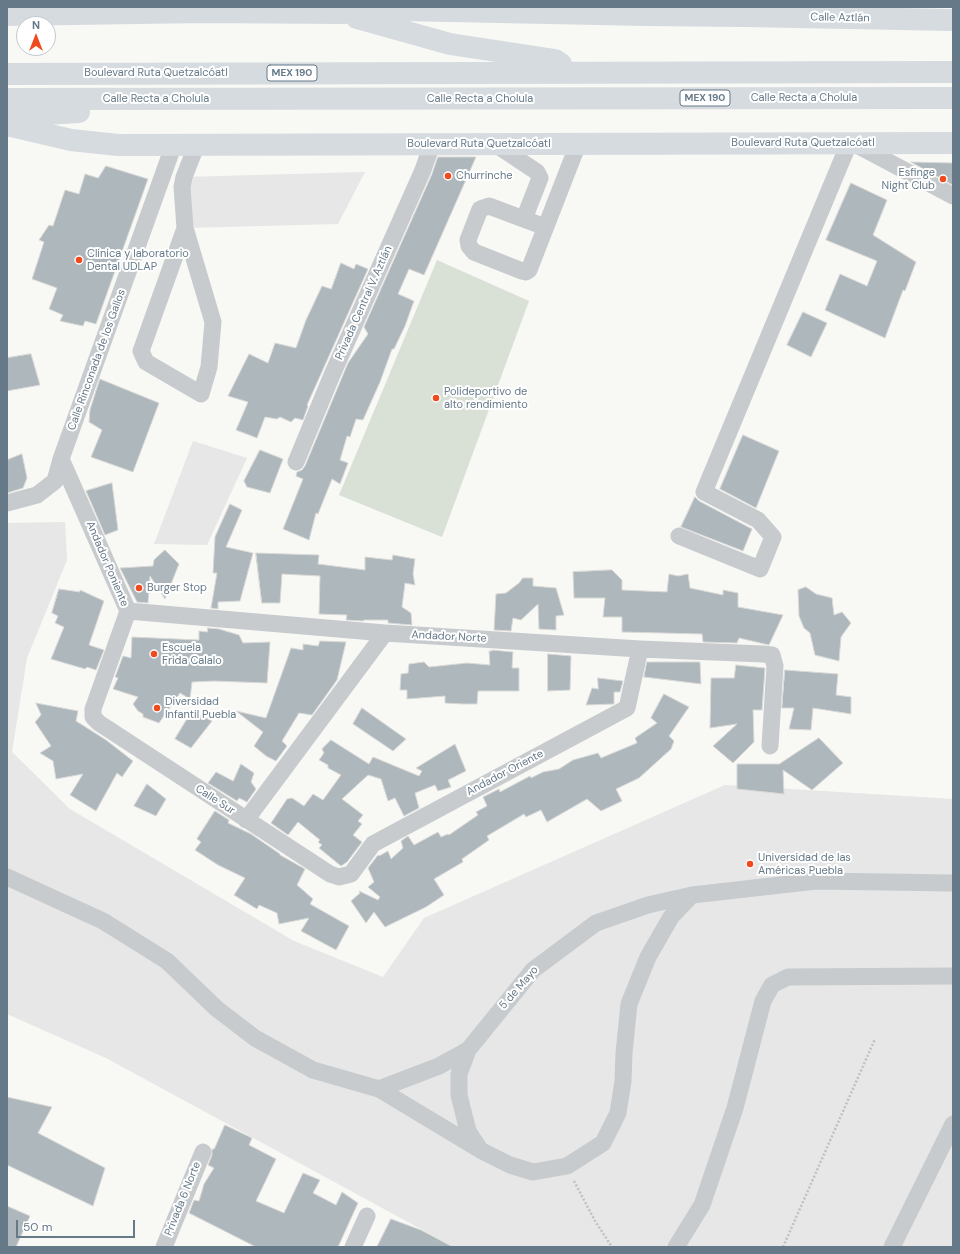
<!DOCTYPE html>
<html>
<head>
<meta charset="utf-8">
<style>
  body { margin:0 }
  #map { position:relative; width:960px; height:1254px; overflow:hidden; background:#f8f8f5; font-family:"DM Sans",sans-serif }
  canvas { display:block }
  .frame { position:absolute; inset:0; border:8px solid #657988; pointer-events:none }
  .north { position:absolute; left:16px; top:16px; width:40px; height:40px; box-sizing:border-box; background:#fff; border:1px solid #c1c9cf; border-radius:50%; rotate:0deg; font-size:11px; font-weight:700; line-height:16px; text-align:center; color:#657988 }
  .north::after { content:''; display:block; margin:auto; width:14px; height:18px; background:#ef4b1e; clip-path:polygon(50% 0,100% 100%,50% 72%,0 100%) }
  .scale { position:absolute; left:16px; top:1220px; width:119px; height:18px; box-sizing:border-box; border:2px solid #657988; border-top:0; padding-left:5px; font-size:12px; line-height:14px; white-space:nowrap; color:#657988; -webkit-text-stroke:3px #fff; paint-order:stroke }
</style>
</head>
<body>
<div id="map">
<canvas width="960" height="1254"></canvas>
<div class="frame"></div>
<div class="north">N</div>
<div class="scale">50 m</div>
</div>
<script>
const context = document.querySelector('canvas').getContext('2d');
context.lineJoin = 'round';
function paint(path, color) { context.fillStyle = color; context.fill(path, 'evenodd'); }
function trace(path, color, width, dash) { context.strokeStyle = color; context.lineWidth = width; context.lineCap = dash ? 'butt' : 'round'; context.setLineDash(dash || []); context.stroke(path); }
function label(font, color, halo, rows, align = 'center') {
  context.font = font + ' "DM Sans",sans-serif'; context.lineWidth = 4; context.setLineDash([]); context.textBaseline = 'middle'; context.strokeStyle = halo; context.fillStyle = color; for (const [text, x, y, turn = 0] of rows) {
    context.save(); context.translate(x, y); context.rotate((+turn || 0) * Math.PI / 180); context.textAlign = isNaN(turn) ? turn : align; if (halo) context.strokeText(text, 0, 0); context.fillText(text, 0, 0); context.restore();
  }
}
const built = new Path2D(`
  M365 172 338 224 185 228 184 177Z
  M193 441 247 458 207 545 154 544Z
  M65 522 67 560 27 658 12 752 70 809 294 941 383 977 424 918 725 785 953 799V1247H454L106 1058 7 1014V523Z`);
const green = new Path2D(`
  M437 260 529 301 442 537 339 495Z`);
const building = new Path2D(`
  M438 157H476L424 275 409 269 398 294 414 301 405 326 394 349H392L380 382 363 420 356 419 350 437 347 436 340 460 348 463 340 484 332 479 318 514 316 513 309 540 283 529 303 479 296 476 297 472 302 470 305 466 348 363 368 334 364 327 432 174Z
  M911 162 953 163V185Z
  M106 166 148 179 96 324 85 321 83 326 60 321 63 315 49 309 57 288 32 279 44 242 39 240 49 225 53 226 65 190 79 194 85 174 98 178Z
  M851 183 887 200 873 235 916 262 905 291 903 290 885 338 825 310 840 274 867 286 877 261 826 240Z
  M341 263 354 269 356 264 368 269 307 405 308 406 303 420 295 418 291 422 280 417 277 419 265 417 257 438 236 430 248 402 228 396 249 354 268 363 275 343 296 348 306 320 322 286 331 289Z
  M803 312 827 323 811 357 787 345Z
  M31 354 40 385 7 391V358Z
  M100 379 159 403 133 472 91 457 102 430 89 422 90 410Z
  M743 435 779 451 756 508 720 489Z
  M260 450 283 459 270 493 247 487 244 481Z
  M22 454 27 478 23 488 7 493V460Z
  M112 483 118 530 105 535 86 491Z
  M695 497 699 501 752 529 743 551 681 527Z
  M230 504 242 510 226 547 253 553 240 601 218 602V609L211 608 217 573H213L215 537Z
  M165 550 179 564 165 599 150 576 148 603 137 602 120 568 153 566 154 560Z
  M256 553 319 555 318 564 365 570V557L392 560 393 555 415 559 413 574 415 585 405 583 402 607 411 613 412 625 388 623V620H364L363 621 346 620 347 615 319 614 320 576 282 574 280 603H262Z
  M612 570 622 580V590L667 592 669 574 678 576 688 574 690 588 723 595V590L738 593V607L783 615 769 645 739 638 737 643 703 642 702 634 622 632V617H603L605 598H574L573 572Z
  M523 578H533V586L556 588 564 615 556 616V630L539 629 538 604 521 620 513 618 511 631 494 630 496 594 506 593 519 583Z
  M806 587 816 594 832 598 834 615 842 612 851 623 841 637 839 661 815 655 810 633 804 628 799 616 798 590Z
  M59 589 80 592V590L104 601 89 645 104 650 96 670 87 667 85 669 51 659 64 627 55 623 58 616 52 613Z
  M208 628 219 629 239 635 243 643 270 642 267 683 214 681 192 682 190 699 180 693 159 723 143 717V714L138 711 133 704 138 697 113 689 118 678 115 677 123 656 131 658 132 637 199 640V631L207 632Z
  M320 641 346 642 337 680 312 715 299 713 282 741 287 746 276 761 266 756 254 746 263 732 236 711 266 718 291 648 303 650V644L318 646Z
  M492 650 513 652 512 668H519V691H478L477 704H462L445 703V696L407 699V690H400L401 674 408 673 409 664 424 662 429 667 467 663 490 665 489 651H492Z
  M548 654 571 656 570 690 548 691Z
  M647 662H700L701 684 644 677Z
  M736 665 765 668 762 710H753L754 742 733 763 713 746 737 724 710 728 711 678H734Z
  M785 670 838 674 836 695 851 697V714L813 708 811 730 789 729 794 708H782Z
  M598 678 623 681 620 692H614V704L586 705 592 688 598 689Z
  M664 694 689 707 669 736 674 741 671 749 639 778 616 789 622 801 601 811 587 799 547 822 541 810 526 817 524 814 487 836 489 840 462 859 463 862 434 879 444 895 426 907 385 927 374 912 366 923 351 901 360 893 359 891 378 900 380 897 368 887 374 882 368 868 378 855 379 856 388 851 391 859 403 848 401 841 408 836 414 845 438 832 441 837 448 834 449 835 478 815 476 812 487 806 483 797 499 789 500 792 530 776 531 778 543 772 559 769 573 760 598 753 601 758 637 743 635 738 657 723 651 718Z
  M36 703 78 711 76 721 106 740 133 761 122 777 117 773 96 811 70 795 83 774 56 779 53 761 40 753 51 746 35 722 41 715Z
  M362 708 406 739 393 751 353 724Z
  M192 711 212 721 191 748 175 739Z
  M819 738 843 763 812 790 783 770 784 794 737 789V764H779Z
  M331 740 369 764 373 757 419 776 422 771 416 768 455 744 466 771 448 780 451 787 438 791 435 785 415 793 419 808 404 816 395 798 388 801 381 779 368 775 342 799 363 815 358 821 362 824 353 835 362 842 347 862 341 866 319 848 322 845 318 842 320 840 298 822 288 835 271 823 287 799 292 798 304 806 313 794 323 800 341 775 328 768V765L319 760 324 753 322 749Z
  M241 764 254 773 251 782 256 789 247 802 239 798 237 801 208 783 216 772 233 781Z
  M147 784 166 799 156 816 134 806Z
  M215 811 229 820 228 823 251 834 280 854V855L305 869 297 885 313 899 310 904 349 926 336 950 301 931 309 918 279 924 277 913 259 905 257 909 234 895 245 878 218 865 195 850 201 842 197 839Z
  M7 1097 52 1107 38 1133 105 1168 93 1206 7 1165Z
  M225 1125 252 1138 249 1145 276 1159 256 1201 284 1213 303 1173 320 1180 313 1193 336 1205 342 1192 358 1203 338 1247H256L189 1213 194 1200 199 1201 204 1184 214 1168 208 1165 212 1155V1149H214Z
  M7 1206 30 1216 16 1247H7Z
  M391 1219 421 1230 453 1247H377Z`);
const path = new Path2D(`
  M574 1181 595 1221 612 1247
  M783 1247 875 1039`);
const minor = new Path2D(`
  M853 143 953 196
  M495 144 537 172 540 178 524 219
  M545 227 489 206 480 209 468 240 469 246 474 252 522 271 526 272 529 270 578 144
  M185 228 141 351 146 362 201 394 209 367 213 322 185 228 182 187 184 177 197 144
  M61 459 128 611 93 709V717L99 723 330 874 339 877 351 874 373 844 627 708 640 649
  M296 462 332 375 423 170 432 144
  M7 503 37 495 55 481 61 459 174 144
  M679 536 760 569 773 537 758 520 704 492 849 143
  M128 611 385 633 640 649 763 654 772 655 775 666 770 746
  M246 820 385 633
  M7 877 103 921 167 961 217 1009 255 1038 313 1070 379 1089 482 1151 510 1165 533 1172 567 1166 603 1143 618 1113 623 1081 624 1053 629 1004 648 957 671 917 692 895
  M468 1050 459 1074V1095L468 1131 479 1148
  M379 1089 439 1066 468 1050 533 970 596 923 648 905 692 895 816 881 953 883
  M164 1247 203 1152
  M353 1247 367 1216
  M676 1247 702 1205 735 1108 763 1001 772 985 788 977 953 976
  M892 1247 953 1124`);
const major = new Path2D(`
  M7 15 203 12 342 13 401 10 647 15 745 16 953 20
  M357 18 450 44 555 60 561 64
  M7 74 953 72
  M7 99 953 98
  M7 116 79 112
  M7 125 71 140 118 145 953 143`);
const markers = [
  [448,176,4,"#ef4b1e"],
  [943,179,4,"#ef4b1e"],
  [79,260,4,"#ef4b1e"],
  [436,398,4,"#ef4b1e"],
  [139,588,4,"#ef4b1e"],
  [154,654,4,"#ef4b1e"],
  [157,708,4,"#ef4b1e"],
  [750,864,4,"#ef4b1e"]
];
const shields = [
  [292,73,50],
  [705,98,50]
];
const shieldNames = [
  ["MEX 190",292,73],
  ["MEX 190",705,98]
];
const streetNames = [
  ["Calle Aztlán",840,18,1],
  ["Boulevard Ruta Quetzalcóatl",156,73],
  ["Calle Recta a Cholula",804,98],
  ["Calle Recta a Cholula",156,99],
  ["Calle Recta a Cholula",480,99],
  ["Boulevard Ruta Quetzalcóatl",803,143],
  ["Boulevard Ruta Quetzalcóatl",479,144],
  ["Privada Central V. Aztlán",364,303,-66],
  ["Calle Rinconada de los Gallos",97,360,-70],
  ["Andador Poniente",107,564,67],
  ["Andador Norte",449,637,3],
  ["Andador Oriente",505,773,-28],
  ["Calle Sur",215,800,33],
  ["5 de Mayo",519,988,-49],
  ["Privada 6 Norte",183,1199,-68]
];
const poiNames = [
  ["Esfinge",935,173,"right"],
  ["Night Club",935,186,"right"],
  ["Churrinche",456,176],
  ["Clinica y laboratorio",87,254],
  ["Dental UDLAP",87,267],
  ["Polideportivo de",444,392],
  ["alto rendimiento",444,405],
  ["Burger Stop",147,588],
  ["Escuela",162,648],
  ["Frida Calalo",162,661],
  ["Diversidad",165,702],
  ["Infantil Puebla",165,715],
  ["Universidad de las",758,858],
  ["Américas Puebla",758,871]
];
paint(built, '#e6e7e6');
paint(green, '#d9e0d5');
paint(building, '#aeb7bc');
trace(building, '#d9d9d7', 1);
trace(path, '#bec1c3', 2.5, [2, 2]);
trace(minor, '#c7cbce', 17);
trace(major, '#d6dbdf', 22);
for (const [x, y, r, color] of markers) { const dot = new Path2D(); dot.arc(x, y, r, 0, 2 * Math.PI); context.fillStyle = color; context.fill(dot); trace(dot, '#fff', 1.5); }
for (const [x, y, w] of shields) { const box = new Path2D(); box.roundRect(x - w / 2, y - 8, w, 16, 3); context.fillStyle = '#fff'; context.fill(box); trace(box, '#657988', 1); }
label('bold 10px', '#657988', null, shieldNames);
label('11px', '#657988', '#fff', streetNames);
label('11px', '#657988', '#fff', poiNames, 'left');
</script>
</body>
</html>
